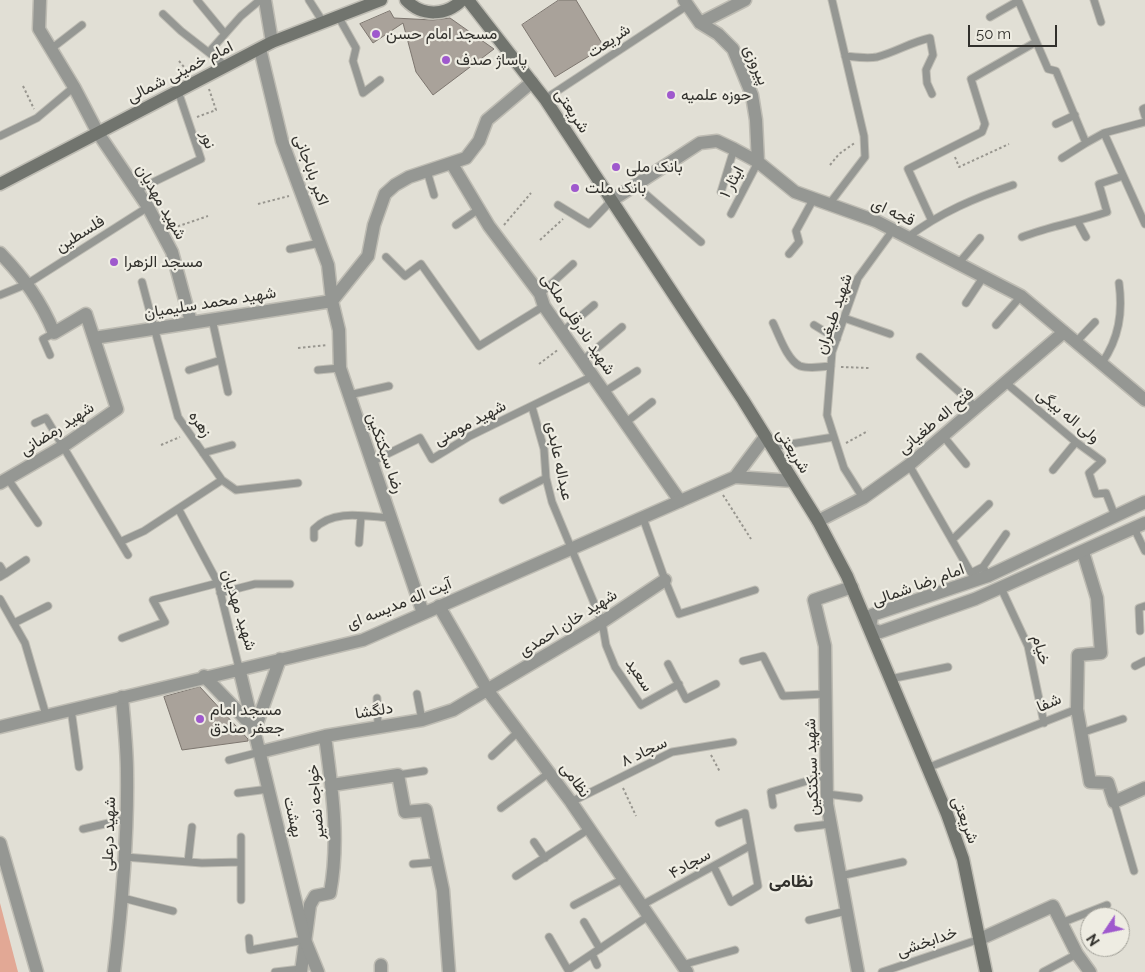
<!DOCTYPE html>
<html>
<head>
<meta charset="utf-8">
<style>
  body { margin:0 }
  #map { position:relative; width:1145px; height:972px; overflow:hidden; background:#e1dfd5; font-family:Raleway,sans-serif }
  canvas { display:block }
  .north { position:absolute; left:1080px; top:907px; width:50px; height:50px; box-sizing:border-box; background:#eeece2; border:1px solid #a2a199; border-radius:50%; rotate:236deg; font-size:14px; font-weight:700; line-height:20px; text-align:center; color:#31302c }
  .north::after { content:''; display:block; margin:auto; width:18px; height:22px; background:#9f59cd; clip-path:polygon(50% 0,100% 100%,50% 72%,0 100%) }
  .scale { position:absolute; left:968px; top:25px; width:89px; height:22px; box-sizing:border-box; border:2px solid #31302c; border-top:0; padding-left:6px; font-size:15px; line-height:18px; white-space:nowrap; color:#31302c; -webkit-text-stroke:4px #eeece2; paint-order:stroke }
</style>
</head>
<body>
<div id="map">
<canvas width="1145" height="972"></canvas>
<div class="north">N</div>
<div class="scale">50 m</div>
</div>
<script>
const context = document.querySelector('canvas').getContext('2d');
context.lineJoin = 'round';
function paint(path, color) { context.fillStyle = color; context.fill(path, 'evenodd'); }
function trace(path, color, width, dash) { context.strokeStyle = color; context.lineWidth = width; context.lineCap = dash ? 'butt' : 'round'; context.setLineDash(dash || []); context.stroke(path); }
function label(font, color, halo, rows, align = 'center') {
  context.font = font + ' Raleway,Vazirmatn,sans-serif'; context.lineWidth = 4.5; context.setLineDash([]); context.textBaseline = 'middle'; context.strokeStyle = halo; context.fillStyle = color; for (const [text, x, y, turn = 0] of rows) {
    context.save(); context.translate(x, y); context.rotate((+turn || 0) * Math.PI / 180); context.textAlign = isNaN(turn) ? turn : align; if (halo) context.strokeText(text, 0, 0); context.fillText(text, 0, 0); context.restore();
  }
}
const green = new Path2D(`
  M0 903 18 972H0Z`);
const building = new Path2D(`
  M559 0H576L604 47 555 77 522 25Z
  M390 11 394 18 433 20 450 18 494 49 433 95 416 72 403 23 373 43 360 24Z
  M200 687 248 739V741L182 750 164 697Z`);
const path = new Path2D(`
  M179 61 189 73
  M23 86 34 109
  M197 117 216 110 209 89
  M955 157 959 167 1009 144
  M830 165 839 154 856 142
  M258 204 289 196
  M504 225 531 193
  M173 228 208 216
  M540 240 563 219
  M298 348 327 345
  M539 364 559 349
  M841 367 869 368
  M846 443 868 431
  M161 445 180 437
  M723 495 751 539
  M711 755 720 772
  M623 788 636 816
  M1083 939 1090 937`);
const service = new Path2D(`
  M197 0 225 34
  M309 0 323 22
  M1018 0 1048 69 1056 71 1086 143 1104 133 1145 122
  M1094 0 1101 22
  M163 14 181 31 226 66
  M338 16 356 48 353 61 363 93 380 80
  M990 17 1018 1
  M51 49 82 25
  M209 52 241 16 260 0
  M845 56C855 57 867 59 877 57 896 52 911 42 930 38L933 55 926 70 927 83 932 94
  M545 99 688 5
  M1145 108 1143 109 1145 116
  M1056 124 1075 115
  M1104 133 1145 224
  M0 136 37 118 74 87
  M1062 158 1086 143
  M427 171 434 195
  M635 185 701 242
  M137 190 201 159 178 91
  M721 192 734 149
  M830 203 865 157 864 136 832 0
  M558 205 589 224 611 201
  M731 214 758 162
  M931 219 908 169 982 132 985 124 971 79 1036 42
  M1078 222 1086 237
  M456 225 479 209
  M908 237C941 212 975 198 1013 185
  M1022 237C1050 226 1078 222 1107 212L1099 184 1123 176
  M290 249 320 243
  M789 254 799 242 796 231 814 198
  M386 257 405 276 421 264 479 346 544 306
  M959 263 980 238
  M540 294 573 264
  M0 295 27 284 148 207
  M966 303 984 276
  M844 318 890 334
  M212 319 228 392
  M773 323C779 335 787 360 800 366 809 369 822 367 831 366
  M814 325 837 339
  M996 325 1021 296
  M562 332 594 305
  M1077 341 1095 322
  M50 355 43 339 54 333
  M920 357 977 408
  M582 361 622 327
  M1102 363C1119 338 1123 313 1119 283
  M189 370 221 360
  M318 370 340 368
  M1006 383 1076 442 1102 461 1089 473 1096 494 1106 493 1115 516
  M604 392 637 371
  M349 395 389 386
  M532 407 544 449 546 478 552 502 602 622 606 645 615 667 641 705 679 684
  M35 423 46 418 128 555
  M625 423 652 402
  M944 437 966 464
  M772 447 834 437
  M203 453 232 445
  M371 462 420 438 432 459 470 436 593 376
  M909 465 971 573 983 567 988 576
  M1053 470 1076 442
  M8 479 38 523
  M222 480 236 490 298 483
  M863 498 844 468 827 415 832 352 858 278 893 230
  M503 500 546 478
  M179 510 218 583 239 668
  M643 518 665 580 679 614 755 590
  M1134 528 1145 551
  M314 538V529C333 509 364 516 390 518
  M952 540 989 504
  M122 541 144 531 222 480 178 417 142 282
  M359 543 361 516
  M0 566 5 574 0 577
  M983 567 1006 534
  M5 574 26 560
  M1001 588 1028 646 1044 723
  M220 593 255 584H290
  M0 599 25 643 46 715
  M14 623 48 606
  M1140 631 1139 608 1145 606
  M122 638 165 622 153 600 218 583
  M743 661 763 656 783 696 825 694
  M668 664 686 699 716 684
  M1135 666 1145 661
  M890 679 948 667
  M417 694 422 720
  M377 698 378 727
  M71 709 79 767
  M1081 733 1123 719
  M492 756 519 731
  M229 760 260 752
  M927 768 1077 709
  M398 775 424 771
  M238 793 269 789
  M827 794 859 798
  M571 802 672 752 733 742
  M1114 802 1134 871
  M773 805 771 792 827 775
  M501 808 549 773
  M798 828 830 824
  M83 829 126 819
  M241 837V900
  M534 842 545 858
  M125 857 202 863 241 862
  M188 862 192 827
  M413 864 437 862
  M714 867 731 902 758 886 745 813 719 823
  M516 876 589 829
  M840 876 903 862
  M123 898 173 911
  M574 905 623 879
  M642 905 750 846
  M809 920 846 911
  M584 922 600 949
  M1061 923 1107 905
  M549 937 568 970 650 915
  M249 938 250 950 305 940
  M592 954 597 965
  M682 965 735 950
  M275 972 301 969
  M882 972 980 939
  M1043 972 1077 954`);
const minor = new Path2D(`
  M40 0 39 29 74 87 98 133 148 207 172 252 191 322
  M265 0 272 42
  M684 0 700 23 718 34 733 49 752 95 756 120 758 162
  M700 23 745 0
  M260 49 282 141 328 265 332 301 339 330 340 368 423 613
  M452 164 489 226 540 294 544 306 680 501
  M611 201 700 143 717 141 734 149 758 162 795 192 876 221 1021 296 1145 400
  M0 253C24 278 41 301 54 333L86 314 117 409 62 447 0 483
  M332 301 368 256 374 225 385 194 395 185 409 177 466 158 479 141 487 120 532 82
  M94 338 332 301
  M818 521 863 498 909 465 1064 332
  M1083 552 1097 598 1101 653 1078 655 1077 709 1090 782 1108 783 1114 802 1145 788
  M852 587 814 600 825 646 827 804 858 972
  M439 606 488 691 571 802 687 972
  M260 752 325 736 422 720 453 710 602 622 665 580
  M332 785 398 775 405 812 426 810 443 890 449 972
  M0 843 37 972
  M980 939 1053 906 1077 954 1090 972
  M381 965V972
  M114 972C122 906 128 840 127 773 127 748 124 722 122 697
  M301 972 310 905 315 896 330 893C340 840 332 789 325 736`);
const tertiary = new Path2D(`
  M735 477 793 481
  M1145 502 988 576 872 615 870 628 880 632 975 599 1145 523
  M239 668 305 940 318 972
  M204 676 255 729 280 659
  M0 727 363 640 735 477 765 437`);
const secondary = new Path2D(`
  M406 0C422 17 446 16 462 0
  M468 0 545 99 743 400 818 521 847 576 947 814 963 859 986 972
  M0 184 272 42 381 0`);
const markers = [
  [376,34,5,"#9f59cd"],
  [446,60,5,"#9f59cd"],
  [671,95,5,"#9f59cd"],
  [616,167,5,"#9f59cd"],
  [575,188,5,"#9f59cd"],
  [114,262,5,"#9f59cd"],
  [200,719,5,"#9f59cd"]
];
const poiNames = [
  ["مسجد امام حسن",386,34],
  ["پاساژ صدف",456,60],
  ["حوزه علمیه",681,95],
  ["بانک ملی",626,167],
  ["بانک ملت",585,188],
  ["مسجد الزهرا",124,262],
  ["مسجد امام",210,710],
  ["جعفر صادق",210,728]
];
const streetNames = [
  ["شریعت",609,41,-34],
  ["پیروزی",756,65,67],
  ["امام خمینی شمالی",180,72,-27],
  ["شریعتی",572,111,57],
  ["نور",208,140,74],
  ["اکبر باباجانی",311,170,70],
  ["ایثار ۱",732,182,-62],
  ["شهید مهدیان",161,202,60],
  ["قجه ای",893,212,25],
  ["فلسطین",80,234,-32],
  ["شهید محمد سلیمیان",210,303,-9],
  ["شهید طیغران",834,314,-71],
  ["شهید نادرقلی ملکی",578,324,56],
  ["ولی اله بیگی",1068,416,39],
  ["فتح اله طغیانی",936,421,-40],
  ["شهید مومنی",470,423,-28],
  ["زهره",200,424,56],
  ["شهید رمضانی",57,429,-33],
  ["شریعتی",793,451,58],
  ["رضا سبکتکین",385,453,71],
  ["عبداله عابدی",559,461,78],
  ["امام رضا شمالی",918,585,-20],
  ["آیت اله مدیسه ای",399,604,-22],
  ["شهید مهدیان",239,610,73],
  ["شهید خان احمدی",568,623,-32],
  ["خیام",1041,650,74],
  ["سعید",639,675,56],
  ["شفا",1049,703,-23],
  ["دلگشا",374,711,-9],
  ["سجاد ۸",644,752,-25],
  ["شهید سبکتکین",812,767,-92],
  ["نظامی",575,780,54],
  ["خواجه نصیر",316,802,-95],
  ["بهشت",293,817,77],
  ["شریعتی",965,820,69],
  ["شهید درعلی",109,834,-88],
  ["سجاد۴",690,864,-29],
  ["خدابخشی",927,942,-19]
];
const neighbourhoodNames = [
  ["نظامی",791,882]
];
paint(green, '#e2a895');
paint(building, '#a9a29a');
trace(building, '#7d766f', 1);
trace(service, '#bebcb3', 9);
trace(minor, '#bebcb3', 15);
trace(tertiary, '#bebcb3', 15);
trace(secondary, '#bebcb3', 15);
trace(path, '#98968f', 2, [2.5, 2.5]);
trace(service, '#959793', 7);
trace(minor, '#959793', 12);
trace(tertiary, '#959793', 12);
trace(secondary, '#71746e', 12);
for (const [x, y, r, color] of markers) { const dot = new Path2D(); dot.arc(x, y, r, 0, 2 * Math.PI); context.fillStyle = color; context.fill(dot); trace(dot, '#eeece2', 2); }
label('16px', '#31302c', '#eeece2', poiNames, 'left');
label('16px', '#31302c', '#eeece2', streetNames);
label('bold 18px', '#31302c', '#eeece2', neighbourhoodNames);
</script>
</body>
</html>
